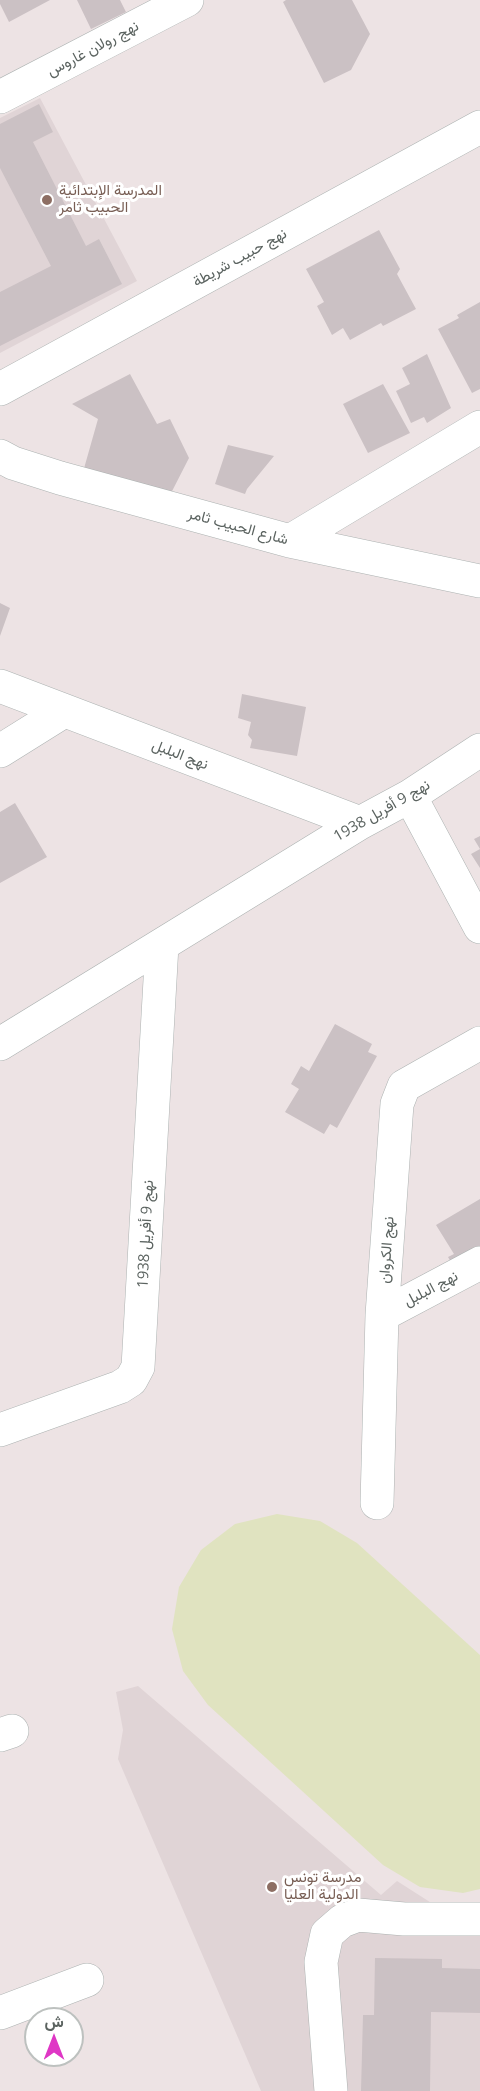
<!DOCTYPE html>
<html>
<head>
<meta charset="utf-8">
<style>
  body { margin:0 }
  #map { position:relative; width:480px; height:2091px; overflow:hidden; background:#ede3e4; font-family:"Open Sans",Vazirmatn,sans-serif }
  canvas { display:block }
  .north { position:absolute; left:24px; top:2007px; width:60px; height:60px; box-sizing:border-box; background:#fff; border:2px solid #bdc1bf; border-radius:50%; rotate:0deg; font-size:16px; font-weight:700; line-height:24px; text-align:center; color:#5b6360 }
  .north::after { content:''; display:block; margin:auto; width:21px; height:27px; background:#df37c5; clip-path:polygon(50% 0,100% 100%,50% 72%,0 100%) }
</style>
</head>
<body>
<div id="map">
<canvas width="480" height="2091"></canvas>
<div class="north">ش</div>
</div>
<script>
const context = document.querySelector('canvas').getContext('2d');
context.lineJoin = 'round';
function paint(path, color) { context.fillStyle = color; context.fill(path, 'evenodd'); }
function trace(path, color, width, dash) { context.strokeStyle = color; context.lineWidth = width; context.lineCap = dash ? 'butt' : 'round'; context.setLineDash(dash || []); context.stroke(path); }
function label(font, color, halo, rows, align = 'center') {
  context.font = font + ' "Open Sans",Vazirmatn,sans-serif'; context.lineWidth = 6; context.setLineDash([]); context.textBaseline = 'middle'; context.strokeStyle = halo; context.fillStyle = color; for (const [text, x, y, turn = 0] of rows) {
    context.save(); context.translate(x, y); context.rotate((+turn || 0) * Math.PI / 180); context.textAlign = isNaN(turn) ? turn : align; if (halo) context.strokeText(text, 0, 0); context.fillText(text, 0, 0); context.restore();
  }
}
const education = new Path2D(`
  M40 98 137 281 0 353V118Z
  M138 1686 381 1895 397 1881 433 1904 480 1907V2091H261L118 1759 123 1730 116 1692Z`);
const green = new Path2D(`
  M277 1514 320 1521 357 1543 480 1655V1889L463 1893 420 1887 383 1865 208 1705 183 1671 172 1629 179 1587 201 1550 235 1524Z`);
const building = new Path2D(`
  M0 0H50L9 22 0 4Z
  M77 0H120L126 12 91 29Z
  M286 0H352L370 34 351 70 324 83 283 2Z
  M39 104 53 132 33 142 86 246 99 239 122 284 0 346V292L51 266 0 168V124Z
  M379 230 400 269 397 274 416 309 383 326 381 323 350 340 343 328 332 335 317 306 324 302 306 269Z
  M480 302V389L472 393 438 329 459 318 457 315Z
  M427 354 451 408 427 423 424 417 411 423 396 391 410 384 402 368Z
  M130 374 157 424 170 419 189 458 167 501 83 472 98 419 72 404Z
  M383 384 410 433 368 453 343 404Z
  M228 445 274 456 247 489 245 494 215 484Z
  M0 603 10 608 0 636Z
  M242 694 306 707 297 756 250 748 252 740 248 735 251 722 238 718Z
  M15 803 47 857 0 883V812Z
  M480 836V868L471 854 480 849 474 839Z
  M335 1024 372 1044 368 1052 377 1056 337 1128 330 1124 324 1134 285 1112 299 1089 291 1084 301 1066 309 1071Z
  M480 1199V1257L456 1271 448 1257 454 1254 436 1225Z
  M375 1958 442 1959V1968L480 1969V2013L431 2012 430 2091H361L363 2015H374Z`);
const minor = new Path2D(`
  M0 97 187 0
  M0 389 480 127
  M0 456 13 463 60 478 290 541 480 581
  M290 541 480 427
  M0 686 360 823
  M0 751 64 711
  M410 796 480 927
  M0 1044 360 823 410 796 480 750
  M382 1315 480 1263
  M0 1430 120 1387 131 1380 138 1367 162 945
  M377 1503 382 1315 397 1104 404 1086 480 1043
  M0 1735 12 1731
  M0 2013 87 1980
  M331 2091 321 1962 327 1934 342 1921 358 1915 404 1919H480`);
const markers = [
  [47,200,6,"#8d6e63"],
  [272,1887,6,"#8d6e63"]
];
const streetNames = [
  ["نهج رولان غاروس",93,49,-28],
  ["نهج حبيب شريطة",240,258,-29],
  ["شارع الحبيب ثامر",238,527,15],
  ["نهج البلبل",180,755,21],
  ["نهج 9 أفريل 1938",382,811,-30],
  ["نهج 9 أفريل 1938",146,1234,-87],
  ["نهج الكروان",387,1250,-86],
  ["نهج البلبل",431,1289,-28]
];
const educationNames = [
  ["المدرسة الإبتدائية",59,191],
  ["الحبيب ثامر",59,208],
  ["مدرسة تونس",284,1878],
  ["الدولية العليا",284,1895]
];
paint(education, '#e0d4d6');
paint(green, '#e0e3c0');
paint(building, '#cbc1c4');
trace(minor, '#acb2b1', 34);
trace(minor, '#fff', 33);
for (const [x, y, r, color] of markers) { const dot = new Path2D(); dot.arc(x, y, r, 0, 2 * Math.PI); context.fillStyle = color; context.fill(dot); trace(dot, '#fff', 2); }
label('15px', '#5b6360', '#fff', streetNames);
label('15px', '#785e54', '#fff', educationNames, 'left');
</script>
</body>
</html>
